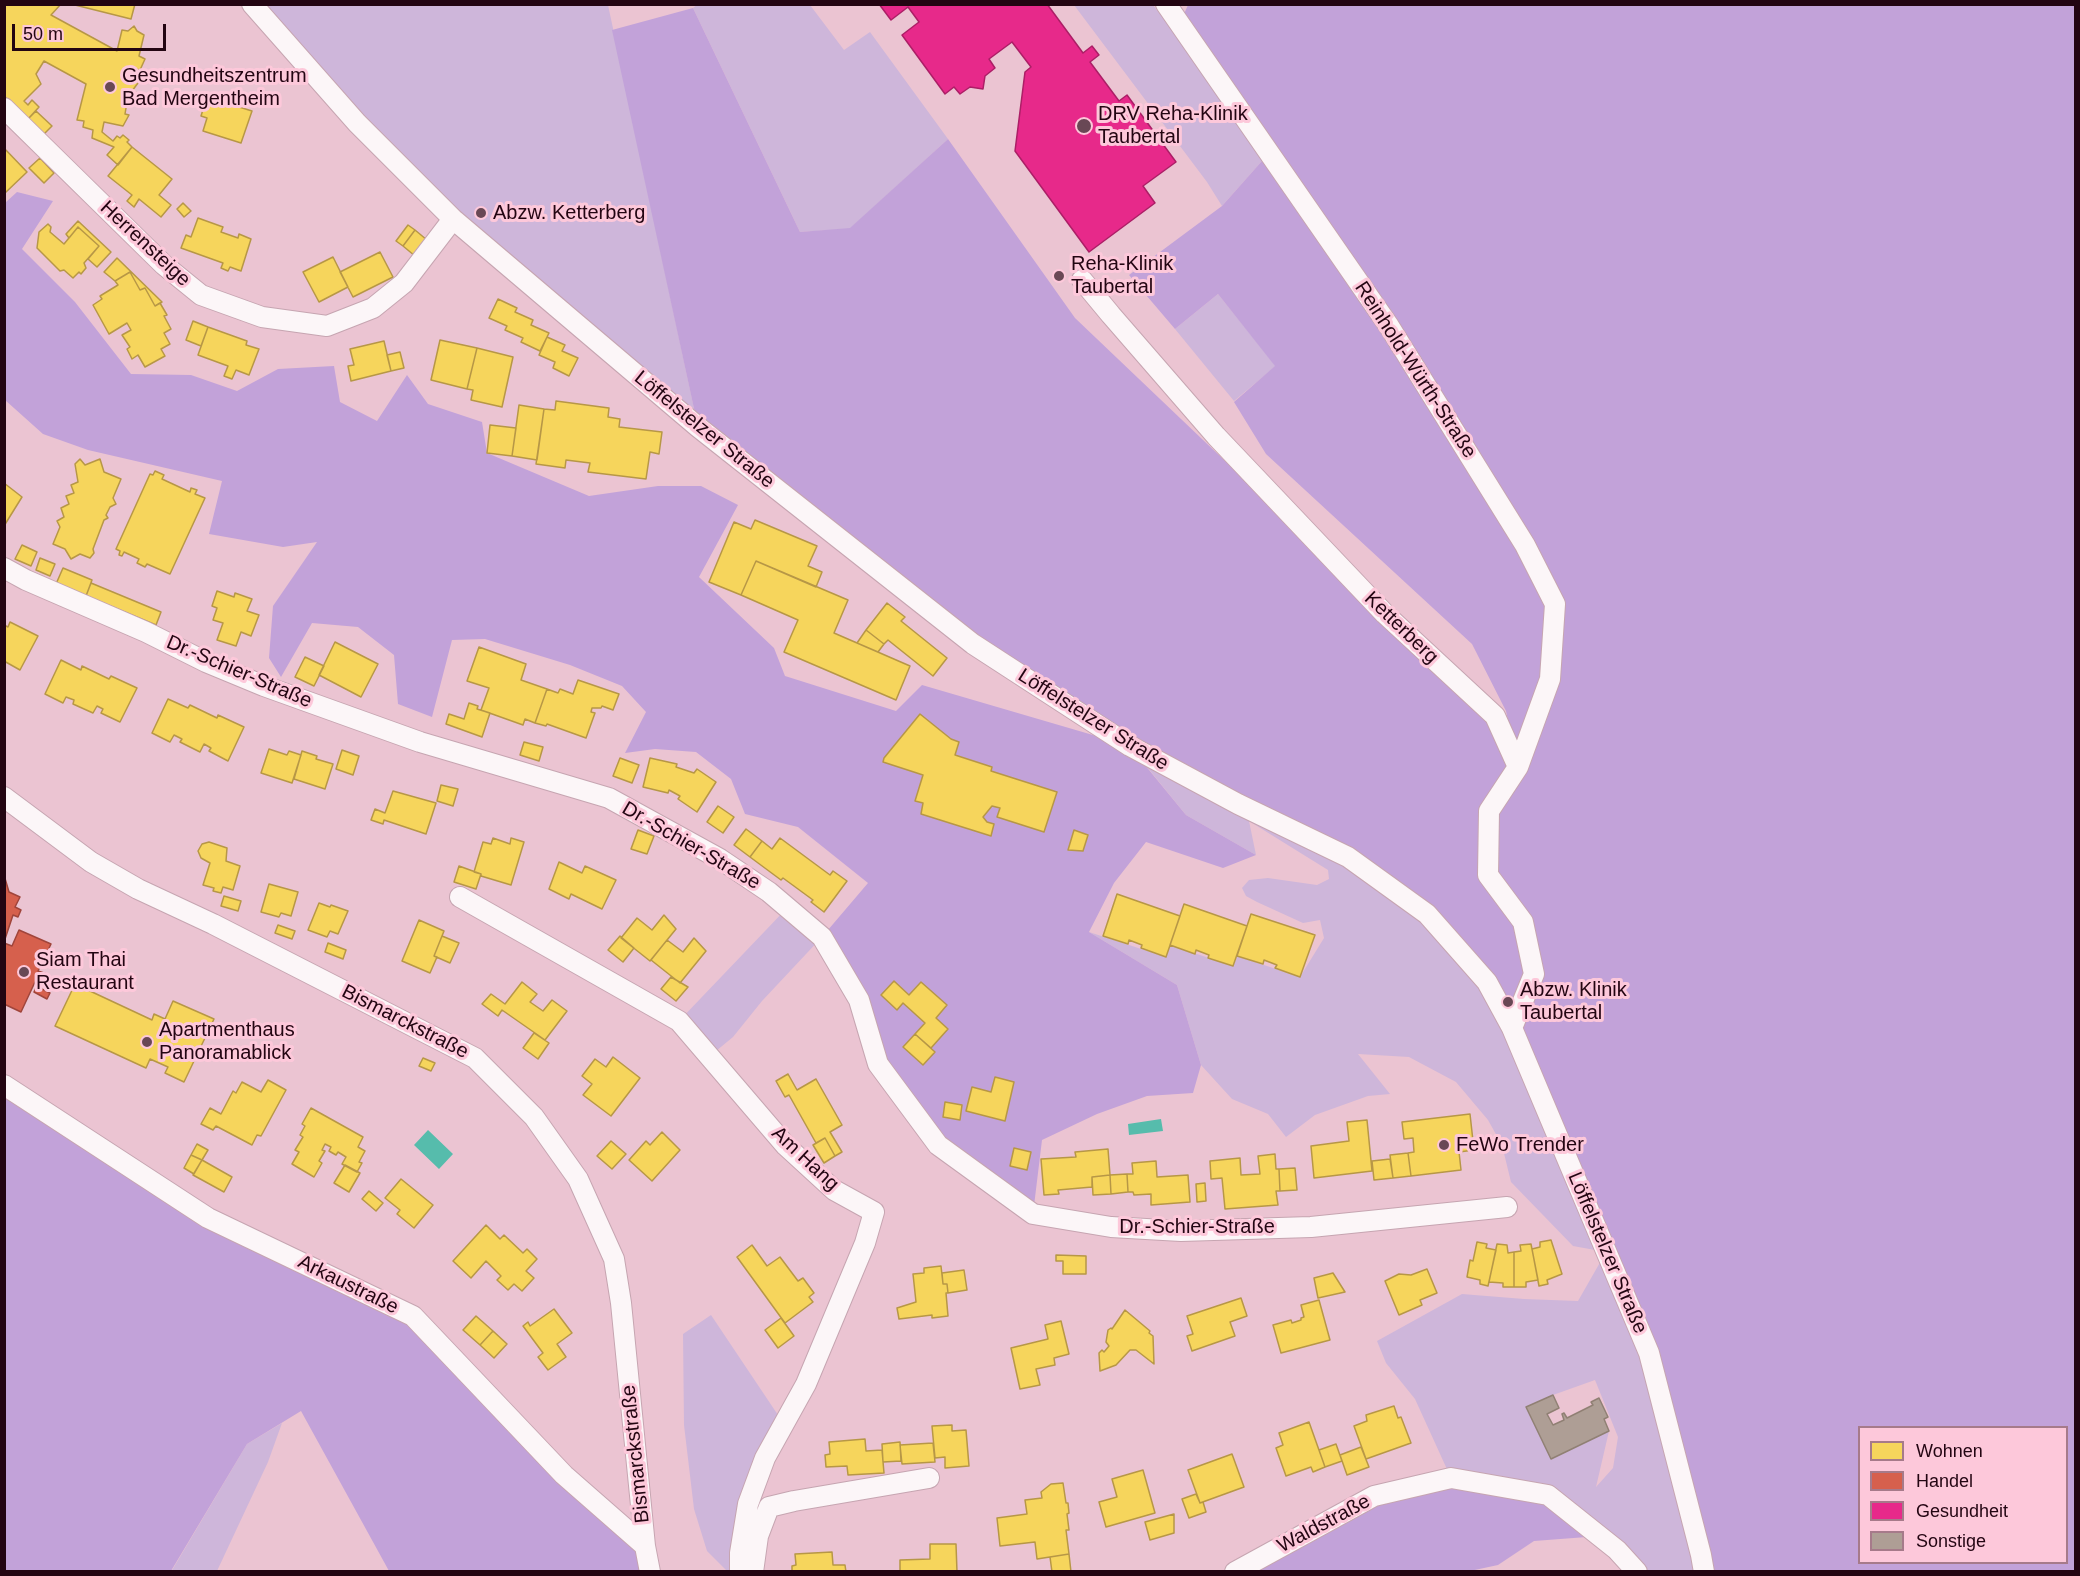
<!DOCTYPE html>
<html>
<head>
<meta charset="utf-8">
<style>
  body { margin:0 }
  #map { position:relative; width:2080px; height:1576px; overflow:hidden; background:#ebc4d2; font-family:Helvetica,sans-serif }
  canvas { display:block }
  .frame { position:absolute; inset:0; border:6px solid #230512; pointer-events:none }
  .legend { position:absolute; left:1858px; top:1426px; width:210px; height:138px; box-sizing:border-box; background:#fdc8da; border:2px solid #a67a8a; margin:0; padding:8px 10px; list-style:none; font-size:18px; color:#230512 }
  .legend li { display:flex; align-items:center; gap:12px; height:30px }
  .legend b { width:30px; border:2px solid #a67a8a }
  .scale { position:absolute; left:12px; top:24px; width:154px; height:27px; box-sizing:border-box; border:3px solid #230512; border-top:0; padding-left:8px; font-size:18px; line-height:21px; white-space:nowrap; color:#230512; -webkit-text-stroke:4px #fdc8da; paint-order:stroke }
</style>
</head>
<body>
<div id="map">
<canvas width="2080" height="1576"></canvas>
<div class="frame"></div>
<ul class="legend">
<li><b style="height:16px;background:#f6d55c"></b>Wohnen</li>
<li><b style="height:16px;background:#d6604d"></b>Handel</li>
<li><b style="height:16px;background:#e7298a"></b>Gesundheit</li>
<li><b style="height:16px;background:#ae9e95"></b>Sonstige</li>
</ul>
<div class="scale">50 m</div>
</div>
<script>
const context = document.querySelector('canvas').getContext('2d');
context.lineJoin = 'round';
function paint(path, color) { context.fillStyle = color; context.fill(path, 'evenodd'); }
function trace(path, color, width, dash) { context.strokeStyle = color; context.lineWidth = width; context.lineCap = dash ? 'butt' : 'round'; context.setLineDash(dash || []); context.stroke(path); }
function label(font, color, halo, rows, align = 'center') {
  context.font = font + ' Helvetica,sans-serif'; context.lineWidth = 6; context.setLineDash([]); context.textBaseline = 'middle'; context.strokeStyle = halo; context.fillStyle = color; for (const [text, x, y, turn = 0] of rows) {
    context.save(); context.translate(x, y); context.rotate((+turn || 0) * Math.PI / 180); context.textAlign = isNaN(turn) ? turn : align; if (halo) context.strokeText(text, 0, 0); context.fillText(text, 0, 0); context.restore();
  }
}
const green = new Path2D(`
  M698 4 810 5 844 50 870 32 948 139 850 229 800 232 693 8Z
  M252 5H608L698 427 453 219Z
  M1074 5H1153L1269 153 1222 206 1207 182Z
  M1218 294 1276 366 1234 401 1175 329Z
  M1130 746 1238 804 1348 857 1427 914 1487 982 1512 1028 1649 1353 1701 1555 1704 1571H1637L1617 1550 1548 1495 1451 1478 1415 1399 1386 1363 1377 1341 1462 1294 1524 1299 1578 1301 1606 1252 1573 1246 1511 1182 1502 1145 1488 1120 1456 1082 1409 1057 1358 1054 1390 1094 1368 1096 1315 1115 1286 1137 1268 1114 1232 1099 1201 1065 1177 985 1089 932 1166 957 1170 945 1233 966 1237 956 1300 977 1324 938 1320 920 1303 923 1257 902 1246 896 1242 888 1249 880 1268 878 1317 885 1329 879 1328 870 1249 821 1256 855 1186 815ZM1595 1380 1618 1437 1613 1468 1596 1487 1609 1431 1551 1459 1526 1407 1553 1395Z
  M787 908 822 937 762 1001 733 1037 710 1056 679 1021Z
  M711 1315 784 1424 765 1458 740 1571H727L707 1551 694 1509 684 1425 683 1334Z
  M282 1423 268 1462 217 1571 171 1572 247 1444Z`);
const forest = new Path2D(`
  M1188 5H2075V1571H1704L1649 1353 1511 1028 1427 914 1348 857 1131 748 1186 815 1256 855 1223 868 1146 842 1114 883 1089 932 1177 985 1201 1065 1193 1093 1147 1096 1097 1114 1042 1140 1033 1214 938 1145 878 1064 822 937 868 883 798 827 745 814 731 779 696 752 655 749 625 753 646 712 622 686 570 665 485 639 452 640 432 717 398 704 394 655 358 627 312 623 281 677 269 658 273 606 317 542 283 547 209 534 222 481 88 450 43 434 5 400V203L17 192 53 201 22 249 75 302 131 374 191 375 237 391 278 369 334 366 340 402 377 421 407 375 428 404 482 422 487 453 589 496 658 486H701L738 505 699 577 774 648 785 676 896 711 922 685 1127 745 973 644 698 427 612 30 693 8 800 232 850 228 948 139 1075 318 1478 702 1517 763 1506 711 1472 644 1266 454 1234 402 1275 366 1218 294 1175 329 1129 275 1222 206 1269 153 1180 23ZM1860 1428H2066V1562H1860Z
  M4 1085 208 1218 413 1316 645 1546 650 1571H389L301 1411 247 1444 171 1571H5Z
  M1451 1478 1548 1495 1600 1536 1534 1541 1498 1565 1470 1571 1235 1572 1374 1496Z`);
const water = new Path2D(`
  M1161 1119 1163 1131 1129 1135 1128 1124Z
  M428 1130 453 1154 439 1169 414 1145Z`);
const homes = new Path2D(`
  M4 4H61L51 15 117 51 122 30 128 31 134 26 137 31 144 35 139 56 145 59 140 70 136 69 133 81 138 83 132 91 137 93 127 102 125 114 129 115 123 126 104 122 102 132 113 141 117 136 120 138 123 135 129 140 127 142 132 147 118 165 107 155 114 147 92 138 93 130 83 127 84 121 77 120 86 84 44 61 36 74 41 84 24 101 28 105 32 100 39 107 28 119 4 96Z
  M71 4H135L131 19Z
  M207 97 252 111 241 143 203 131 207 118 201 116Z
  M36 111 52 126 44 134 28 119Z
  M132 147 172 179 159 195 171 205 161 217 139 199 134 207 127 201 132 195 108 176Z
  M4 148 27 172 5 193H4Z
  M40 158 54 173 44 183 29 168Z
  M183 203 191 211 184 217 177 209Z
  M198 218 223 227 221 232 238 238 239 234 251 239 241 271 230 267 228 271 221 268 223 263 181 248 186 235 191 237Z
  M78 221 111 252 97 267 88 259 99 246 78 227 69 238 66 234Z
  M48 224 51 227 50 232 64 244 78 227 99 246 84 263 86 268 81 274 79 272 73 278 64 270 60 271 37 248 39 232Z
  M408 225 415 230 403 246 396 241Z
  M415 230 427 240 415 256 403 246Z
  M380 252 393 277 353 297 340 272Z
  M333 257 348 287 319 302 303 272Z
  M117 258 162 302 155 306 145 288 140 290 130 272 115 281 104 272Z
  M130 272 140 290 145 288 155 306 160 303 167 315 164 316 171 329 164 333 170 344 161 349 165 356 145 367 138 355 132 359 127 349 130 347 122 335 131 330 127 323 109 334 93 305 102 299 100 296 118 285 115 281Z
  M498 299 517 308 515 312 533 320 531 325 549 333 540 351 521 342 523 338 505 330 507 326 489 318Z
  M193 321 208 327 201 346 186 340Z
  M208 327 247 341 246 345 259 349 249 375 236 370 232 379 224 376 228 366 198 355Z
  M547 337 565 345 562 351 578 358 569 376 553 368 555 362 539 355Z
  M440 340 477 348 467 389 431 380Z
  M384 341 391 371 351 381 348 366 354 365 350 349Z
  M477 348 513 357 502 407 471 400 473 390 467 389Z
  M400 352 404 368 391 371 387 355Z
  M556 401 609 408 608 417 620 419 619 427 662 432 659 454 650 452 646 479 588 472 590 463 566 460 565 468 536 464 544 409 555 410Z
  M519 405 544 409 537 460 512 456Z
  M490 425 516 428 512 456 487 453Z
  M80 459 85 465 100 459 104 472 121 479 113 498 116 504 110 507 106 515 108 518 104 520 93 549 94 553 90 558 80 554 71 559 65 549 53 544 60 527 57 521 64 517 61 508 69 504 66 496 74 493 71 485 78 482 75 464Z
  M155 471 164 475 162 479 190 492 191 488 197 490 195 494 205 498 170 574 147 564 145 567 137 563 139 559 124 552 122 556 119 555 120 551 116 549 150 474 153 475Z
  M4 483 22 497 4 526Z
  M755 520 817 546 808 566 822 572 816 587 756 561 741 595 709 582 734 522 751 529Z
  M22 545 37 552 31 566 15 559Z
  M40 558 55 564 50 576 36 570Z
  M756 561 848 600 834 633 910 666 896 700 784 652 798 620 741 595Z
  M63 568 92 580 86 596 56 584Z
  M91 583 161 612 156 625 86 596Z
  M217 591 234 597 235 593 252 599 247 611 259 615 251 636 241 632 236 646 217 640 223 623 213 620 217 608 212 606Z
  M887 603 905 617 901 621 947 658 933 676 888 640 884 644 866 630Z
  M10 622 38 636 20 670 4 661V625L8 627Z
  M866 630 884 644 878 652 857 643Z
  M335 642 378 664 361 697 319 675Z
  M479 647 526 664 521 680 547 689 535 723 525 719 523 725 481 710 489 688 467 681Z
  M305 657 324 666 314 686 295 677Z
  M61 660 81 670 82 666 109 679 111 676 137 688 120 722 101 713 103 709 97 706 93 713 73 704 74 700 66 697 63 703 45 694Z
  M578 680 619 694 613 710 602 706 601 708H592L591 712 595 713 586 738 547 724 546 726 535 723 547 689 558 693 560 689 573 694Z
  M168 699 188 708 190 705 217 718 218 715 244 727 228 761 209 751 211 748 204 744 200 752 180 742 182 739 174 735 170 742 152 733Z
  M469 703 478 706 477 709 490 713 482 737 446 724 449 714 464 719Z
  M920 714 951 739 959 742 955 755 992 767 991 771 1057 792 1044 832 997 817 1000 808 992 806 983 817 987 822 994 824 991 836 921 814 923 803 915 801 923 775 883 762 884 758Z
  M524 742 543 747 539 761 520 755Z
  M269 749 287 755 289 751 301 755 292 783 261 773Z
  M342 750 359 756 353 775 336 769Z
  M302 751 317 756 316 759 333 764 325 789 294 779Z
  M620 758 639 765 632 783 613 776Z
  M650 758 677 764 676 767 694 773 697 769 716 782 697 812 678 799 680 796 669 790 668 793 643 787Z
  M441 785 458 789 453 806 437 801Z
  M393 791 436 803 426 834 384 820 383 824 371 820 375 809 385 813Z
  M718 806 734 817 723 833 707 822Z
  M746 829 762 841 750 857 734 845Z
  M638 830 654 836 647 854 631 849Z
  M1074 830 1088 835 1083 851 1068 850Z
  M493 838 510 844 511 838 524 842 511 885 481 876V874L474 872 483 842 491 844Z
  M780 838 830 875 833 871 847 881 824 912 811 902 813 900 783 878 781 880 750 857 762 841 772 849Z
  M209 842 227 848 226 861 240 866 233 890 223 887 221 893 213 891 214 888 203 885 210 863 201 858 198 851 202 844Z
  M559 862 582 873 585 866 616 880 602 909 571 894 569 899 549 889Z
  M459 866 481 874 476 889 454 882Z
  M269 884 298 892 291 916 281 913 279 917 261 912Z
  M1117 894 1180 916 1166 957 1141 948 1142 945 1129 940 1128 944 1103 936Z
  M224 896 241 901 238 911 221 906Z
  M319 903 330 907 331 905 348 911 338 934 330 931 327 937 308 930Z
  M1184 904 1247 926 1233 966 1208 958 1209 955 1196 950 1195 954 1170 945Z
  M1251 914 1315 935 1300 977 1275 968 1277 965 1264 960 1263 964 1237 956Z
  M664 915 676 929 650 961 621 938 637 918 652 930Z
  M419 920 444 931 434 956 437 957 430 973 402 961Z
  M278 925 295 931 292 939 275 933Z
  M442 936 459 943 450 963 434 956Z
  M620 936 634 948 623 962 608 950Z
  M694 938 706 951 680 983 651 960 667 940 683 952Z
  M328 943 346 950 343 959 325 952Z
  M671 977 688 987 676 1001 661 989Z
  M894 981 909 995 921 982 947 1005 936 1018 948 1029 931 1048 915 1034 925 1023 903 1003 897 1010 881 995Z
  M522 982 537 994 530 1002 543 1011 552 1000 567 1011 545 1040 502 1010 498 1016 482 1004 491 994 505 1004Z
  M75 984 152 1020 154 1014 165 1019 173 1001 214 1019 184 1082 165 1073 168 1067 150 1059 146 1068 55 1026Z
  M534 1033 549 1043 538 1059 523 1048Z
  M915 1034 935 1052 923 1065 903 1047Z
  M613 1057 640 1078 611 1116 583 1095 592 1084 582 1076 595 1059 606 1067Z
  M423 1058 435 1063 431 1071 419 1066Z
  M788 1074 797 1090 816 1079 842 1125 830 1132 842 1152 835 1156 825 1138 816 1143 789 1095 785 1097 776 1081Z
  M995 1077 1014 1082 1005 1121 966 1111 972 1087 991 1092Z
  M268 1080 286 1090 261 1136 257 1135 252 1145 216 1126 213 1130 201 1124 210 1108 221 1114 233 1091 236 1093 242 1082 261 1092Z
  M945 1102 962 1105 960 1120 943 1117Z
  M311 1108 363 1137 358 1147 365 1151 359 1162 362 1163 357 1172 342 1164 346 1157 338 1152 336 1155 329 1151 331 1147 325 1144 322 1150 325 1151 319 1161 322 1163 314 1177 292 1164 299 1152 295 1150 303 1137 300 1135 305 1126 302 1124Z
  M1470 1114 1474 1150 1459 1152 1461 1170 1411 1176 1408 1153 1414 1152 1413 1138 1404 1139 1402 1122Z
  M1367 1120 1372 1171 1314 1178 1311 1146 1349 1141 1347 1122Z
  M662 1132 680 1150 652 1181 629 1160 646 1141 650 1145Z
  M825 1138 835 1156 824 1163 813 1145Z
  M611 1141 626 1154 612 1169 597 1156Z
  M197 1144 208 1150 202 1160 191 1155Z
  M1014 1148 1031 1152 1027 1170 1010 1166Z
  M1108 1149 1110 1175 1092 1177V1187L1058 1190 1059 1194 1044 1195 1041 1159 1076 1157 1075 1152Z
  M1408 1153 1411 1176 1393 1178 1390 1155Z
  M1275 1154 1276 1169H1279L1280 1191H1276L1278 1205 1225 1209 1222 1178 1211 1179 1210 1161 1240 1158 1241 1175 1260 1174 1258 1156Z
  M191 1155 202 1160 194 1174 184 1168Z
  M1390 1159 1393 1178 1374 1180 1372 1161Z
  M202 1160 232 1177 224 1192 193 1175Z
  M1156 1161 1157 1177 1188 1175 1190 1202 1151 1205V1194L1134 1195 1133 1192H1128L1127 1174H1133L1132 1163Z
  M345 1165 360 1173 349 1192 334 1183Z
  M1295 1168 1297 1190 1280 1191 1279 1169Z
  M1127 1174 1128 1192 1111 1194 1110 1175Z
  M1110 1175 1111 1194 1093 1195 1092 1177Z
  M401 1179 433 1205 414 1228 397 1214 400 1210 385 1198Z
  M1205 1183 1206 1201 1197 1202 1196 1184Z
  M369 1191 383 1203 376 1211 362 1199Z
  M486 1225 500 1239 504 1235 523 1253 527 1249 537 1259 526 1271 534 1278 522 1291 514 1284 508 1290 497 1280 501 1276 486 1261 471 1278 453 1261Z
  M1551 1240 1562 1274 1547 1280 1548 1284 1539 1286 1532 1249 1540 1247V1242Z
  M1477 1242 1487 1244 1486 1248 1496 1250 1488 1286 1480 1284V1280L1467 1277 1470 1260 1473 1261Z
  M1497 1244 1507 1245 1508 1253 1514 1252V1287H1503V1283L1489 1282Z
  M1531 1244 1538 1280 1526 1282V1287H1514V1252L1521 1251 1520 1245Z
  M752 1245 767 1266 780 1257 798 1281 803 1278 814 1293 809 1297 813 1302 785 1323 737 1257Z
  M1056 1255 1086 1256V1274H1063V1261H1056Z
  M941 1266 943 1284H947L948 1293H946L948 1316 932 1318V1315L899 1319 897 1308 916 1302 913 1274 924 1273V1268Z
  M1427 1269 1437 1293 1420 1300 1422 1305 1399 1315 1385 1281 1399 1274 1411 1275Z
  M964 1270 967 1290 948 1293 947 1284H943L942 1273Z
  M1333 1273 1345 1292 1318 1298 1314 1278Z
  M1241 1298 1247 1316 1230 1322 1235 1336 1192 1351 1187 1336 1193 1334 1187 1316Z
  M1319 1300 1330 1340 1281 1353 1273 1325 1291 1320 1292 1323 1301 1320V1318L1304 1317 1301 1305Z
  M554 1309 572 1333 557 1344 566 1357 548 1370 538 1357 543 1353 523 1326 528 1322 530 1326Z
  M1125 1310 1150 1331 1149 1333 1153 1336 1154 1364 1136 1350H1130L1116 1365 1100 1371 1099 1353 1102 1350 1104 1352 1109 1346 1106 1342 1108 1330 1111 1328 1112 1329Z
  M476 1316 493 1331 480 1345 463 1330Z
  M781 1318 794 1336 778 1348 765 1330Z
  M1061 1321 1069 1354 1054 1358 1055 1365 1036 1369 1040 1385 1020 1389 1011 1348 1048 1339 1045 1325Z
  M493 1331 507 1344 494 1358 480 1345Z
  M1394 1406 1398 1418 1401 1417 1411 1443 1366 1459 1354 1426 1367 1421 1366 1415Z
  M1309 1422 1325 1467 1313 1472 1311 1467 1286 1476 1276 1448 1283 1445 1279 1433Z
  M952 1425V1431L966 1430 969 1466 945 1468V1457L935 1458 932 1426Z
  M865 1439 866 1451 882 1450 884 1473 848 1475 847 1466 826 1467 825 1455 830 1454 829 1442Z
  M900 1442 901 1461 883 1462 882 1444Z
  M933 1443 935 1462 902 1464 900 1445Z
  M1336 1444 1342 1461 1325 1467 1319 1450Z
  M1361 1447 1369 1467 1347 1475 1340 1455Z
  M1232 1454 1244 1487 1200 1503 1188 1470Z
  M1143 1470 1155 1513 1106 1527 1099 1502 1117 1497 1112 1479Z
  M1063 1483 1066 1503H1068L1069 1513 1067 1514 1069 1530H1066L1069 1554 1037 1559 1035 1542 1000 1546 997 1518 1027 1514 1025 1500 1042 1498 1041 1492 1051 1484Z
  M1196 1494 1200 1503 1203 1502 1206 1512 1189 1518 1182 1499Z
  M1174 1514V1533L1150 1540 1145 1522Z
  M930 1544H956L957 1572H900V1560L930 1559Z
  M832 1552 833 1565H845L846 1572H792V1566L796 1565 795 1554Z
  M1069 1554 1071 1572H1052L1050 1557Z`);
const shops = new Path2D(`
  M4 875 9 892 20 897 15 907 21 910 18 917 13 915 4 942Z
  M19 930 51 944 38 971 47 974 40 988 50 993 47 999 34 992 38 983 35 982 21 1012 4 1004V943L12 946Z`);
const health = new Path2D(`
  M879 4H1047L1083 53 1092 46 1099 55 1090 62 1119 101 1127 95 1176 162 1143 186 1155 203 1089 252 1015 151 1025 72 1031 67 1012 42 989 59 995 68 985 76 983 89 970 87 960 94 954 87 945 94 902 35 919 22 908 7 891 20Z`);
const building = new Path2D(`
  M1553 1395 1559 1408 1547 1414 1553 1425 1564 1420 1562 1414 1564 1413 1567 1418 1593 1405 1591 1402 1599 1398 1608 1417 1604 1419 1609 1431 1551 1459 1526 1407Z`);
const minor = new Path2D(`
  M252 4 357 123 453 219 698 427 973 644 1130 746 1238 804 1348 857 1427 914 1487 982 1512 1028 1649 1353 1701 1555 1704 1572
  M1166 4 1389 326 1525 545 1555 604 1550 679 1518 767
  M4 108 164 265 201 295 262 317 327 326 373 308 404 283 453 219
  M1082 280 1111 315 1216 436 1385 614 1495 716 1518 767 1489 811 1488 875 1523 922 1534 974 1512 1028
  M4 568 26 580 146 632 206 662 264 686 420 742 609 798 720 859 769 892 822 937 859 1000 878 1064 938 1145 1033 1214 1111 1227 1181 1231 1311 1227 1507 1207
  M4 797 91 862 138 889 213 924 475 1058 534 1117 578 1179 614 1259 621 1303 645 1546 650 1572
  M460 897 679 1021 786 1146 834 1190 874 1212 865 1243 806 1384 765 1458 748 1504 740 1553V1572
  M4 1085 208 1218 413 1316 564 1475 645 1546
  M753 1572 758 1536 769 1507 794 1501 929 1478
  M1235 1572 1374 1496 1451 1478 1548 1495 1617 1550 1637 1572`);
const markers = [
  [110,87,6,"#694855"],
  [1084,126,8,"#694855"],
  [481,213,6,"#694855"],
  [1059,276,6,"#694855"],
  [24,972,6,"#694855"],
  [1508,1002,6,"#694855"],
  [147,1042,6,"#694855"],
  [1444,1145,6,"#694855"]
];
const poiNames = [
  ["Gesundheitszentrum",122,76],
  ["Bad Mergentheim",122,99],
  ["DRV Reha-Klinik",1098,114],
  ["Taubertal",1098,137],
  ["Abzw. Ketterberg",493,213],
  ["Reha-Klinik",1071,264],
  ["Taubertal",1071,287],
  ["Siam Thai",36,960],
  ["Restaurant",36,983],
  ["Abzw. Klinik",1520,990],
  ["Taubertal",1520,1013],
  ["Apartmenthaus",159,1030],
  ["Panoramablick",159,1053],
  ["FeWo Trender",1456,1145]
];
const streetNames = [
  ["Herrensteige",145,244,43],
  ["Reinhold-Würth-Straße",1415,370,57],
  ["Löffelstelzer Straße",704,430,39],
  ["Ketterberg",1401,628,44],
  ["Dr.-Schier-Straße",239,672,23],
  ["Löffelstelzer Straße",1093,720,32],
  ["Dr.-Schier-Straße",691,846,30],
  ["Bismarckstraße",405,1022,27],
  ["Am Hang",805,1159,43],
  ["Dr.-Schier-Straße",1197,1227],
  ["Löffelstelzer Straße",1607,1253,67],
  ["Arkaustraße",348,1285,26],
  ["Bismarckstraße",636,1454,-96],
  ["Waldstraße",1324,1524,-28]
];
paint(green, '#ceb6da');
paint(forest, '#c2a2d9');
paint(water, '#56bcac');
paint(homes, '#f6d55c');
trace(homes, '#b79746', 1.5);
paint(shops, '#d6604d');
trace(shops, '#a0453b', 1.5);
paint(health, '#e7298a');
trace(health, '#ac1e66', 1.5);
paint(building, '#ae9e95');
trace(building, '#908074', 1.5);
trace(minor, '#c6a5b1', 22);
trace(minor, '#fcf6f8', 20);
for (const [x, y, r, color] of markers) { const dot = new Path2D(); dot.arc(x, y, r, 0, 2 * Math.PI); context.fillStyle = color; context.fill(dot); trace(dot, '#fdc8da', 2); }
label('20px', '#230512', '#fdc8da', poiNames, 'left');
label('20px', '#230512', '#fdc8da', streetNames);
</script>
</body>
</html>
